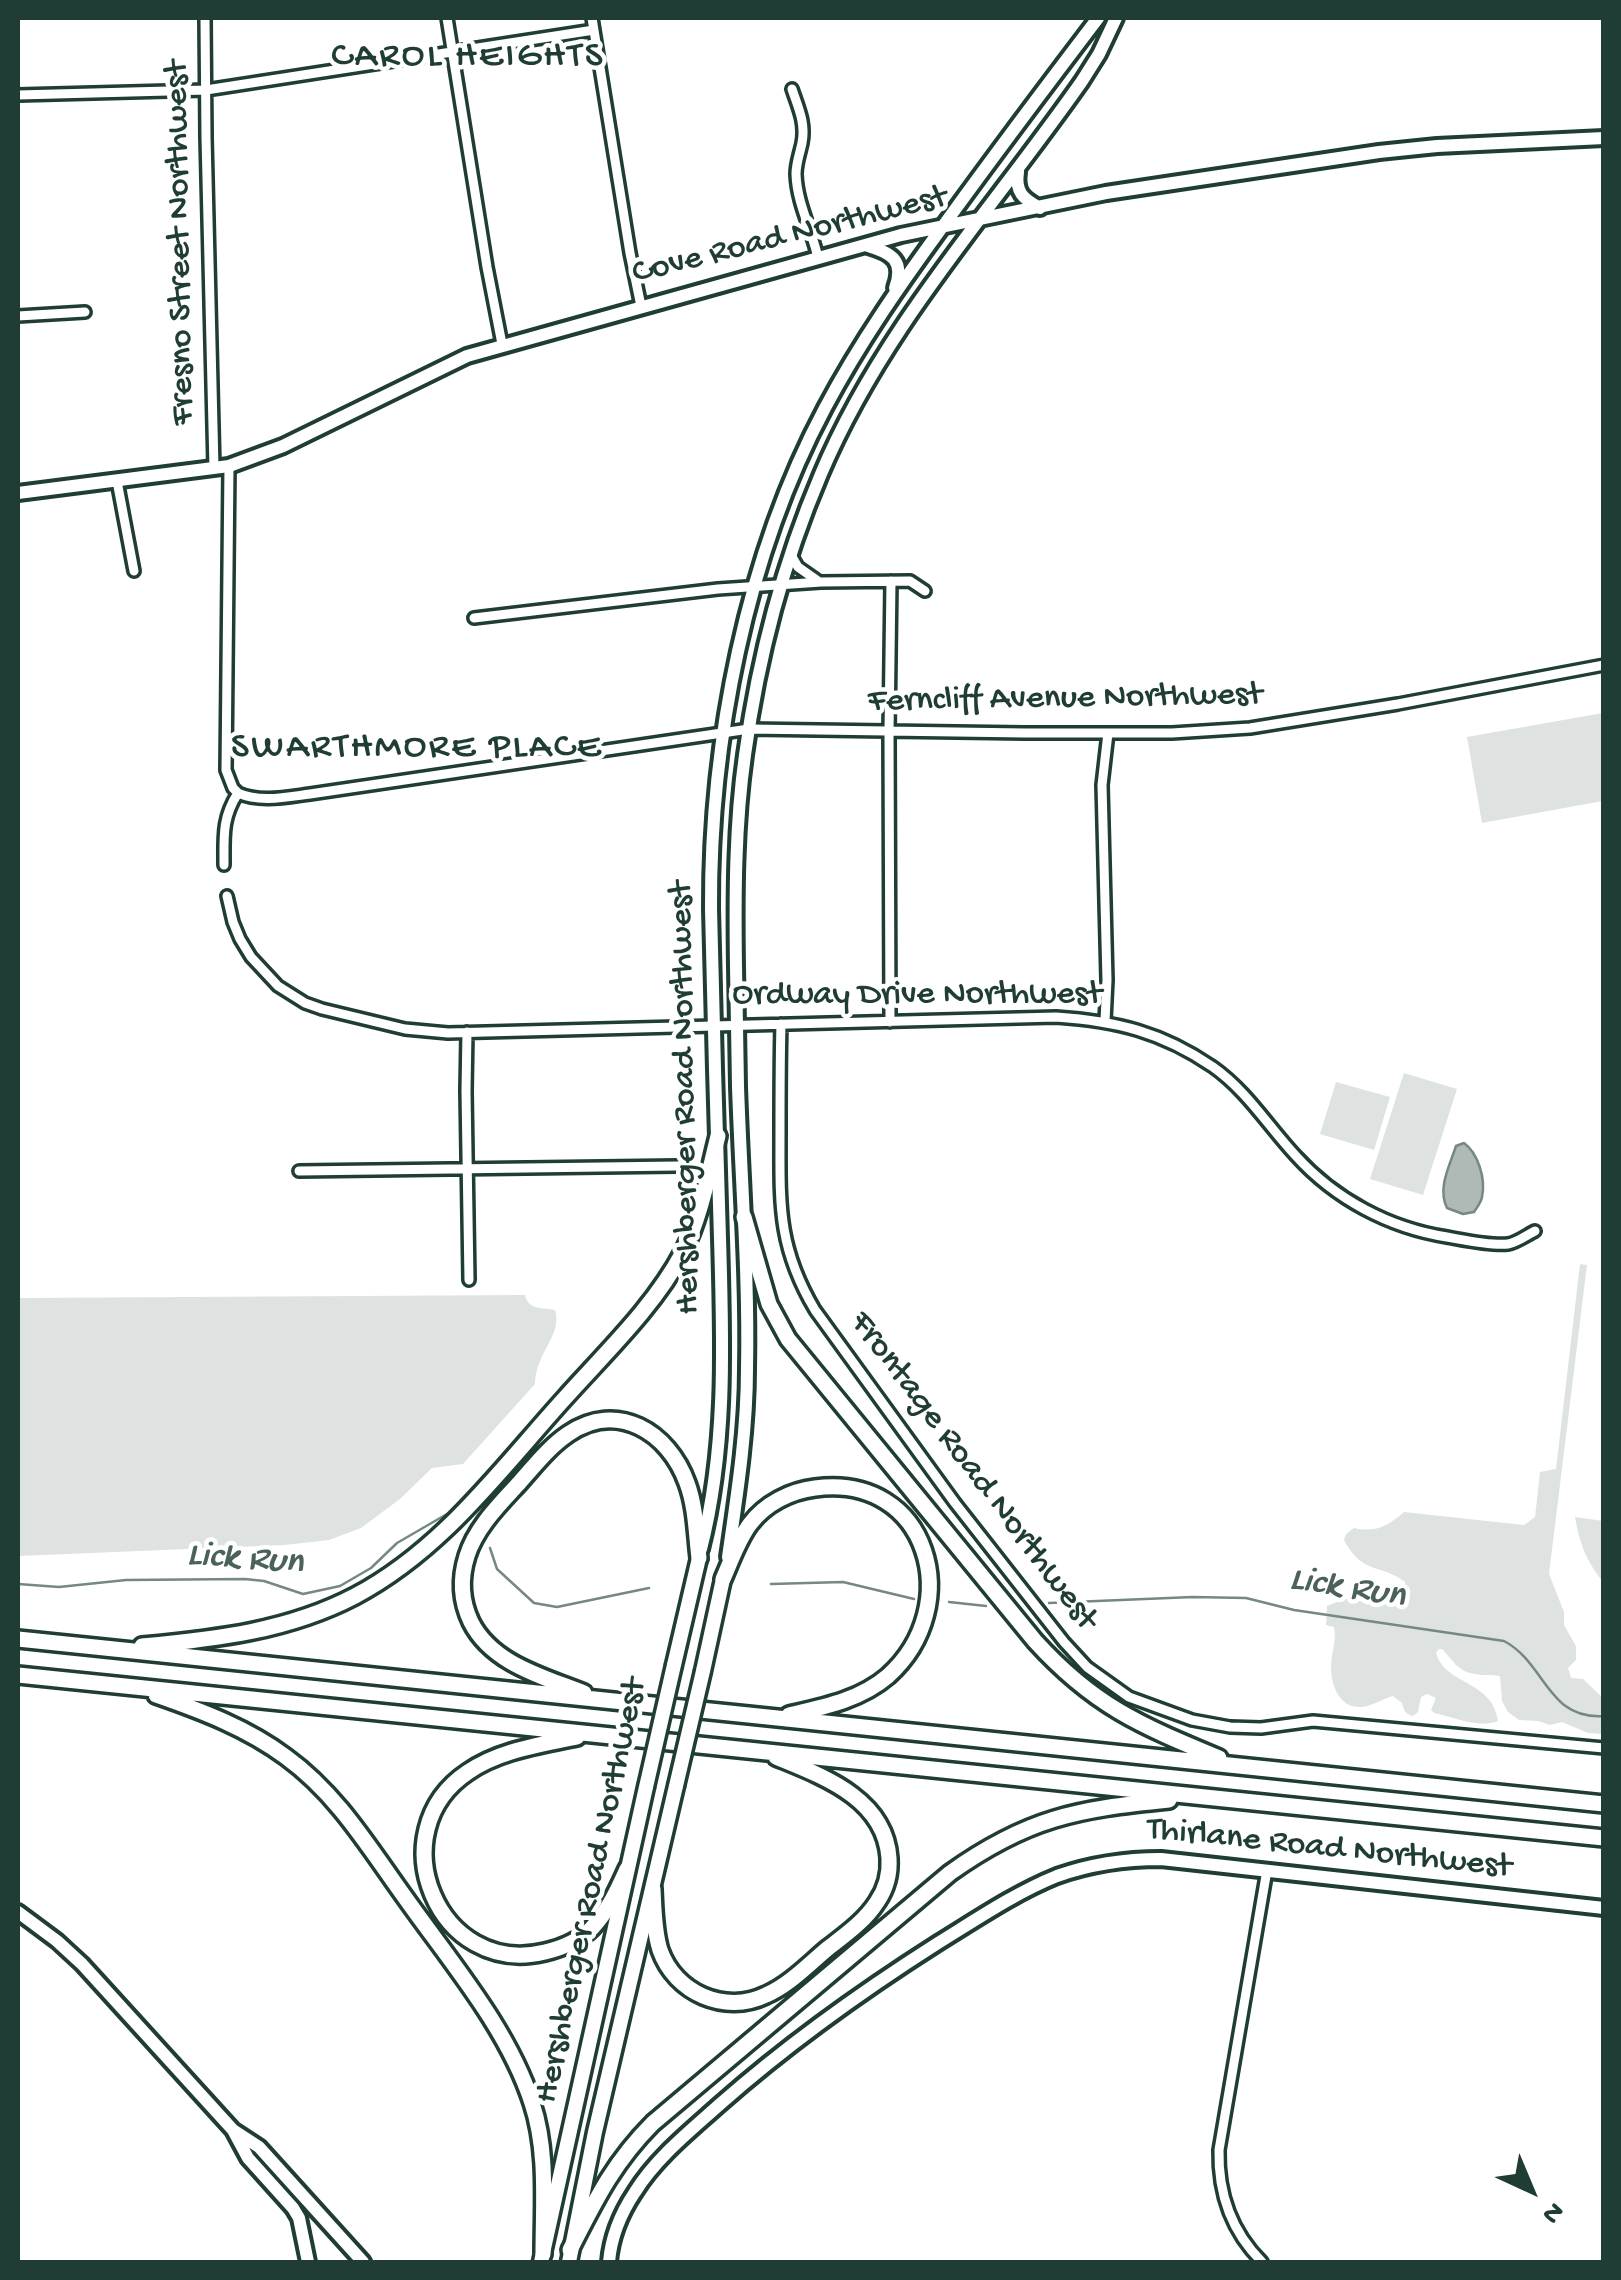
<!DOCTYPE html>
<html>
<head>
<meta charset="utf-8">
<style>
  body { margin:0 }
  #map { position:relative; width:1621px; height:2280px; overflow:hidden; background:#fff; font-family:"Gochi Hand",sans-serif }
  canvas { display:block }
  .frame { position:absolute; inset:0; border:20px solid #1f3d34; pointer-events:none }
  .north { position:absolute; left:1481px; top:2140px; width:100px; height:100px; -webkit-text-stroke:8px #fff; paint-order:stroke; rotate:136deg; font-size:28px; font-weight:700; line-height:40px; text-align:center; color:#1f3d34 }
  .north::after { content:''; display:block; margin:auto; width:35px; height:45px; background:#1f3d34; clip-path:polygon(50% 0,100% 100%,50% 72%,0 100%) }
</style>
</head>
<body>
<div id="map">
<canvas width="1621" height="2280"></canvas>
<div class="frame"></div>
<div class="north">N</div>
</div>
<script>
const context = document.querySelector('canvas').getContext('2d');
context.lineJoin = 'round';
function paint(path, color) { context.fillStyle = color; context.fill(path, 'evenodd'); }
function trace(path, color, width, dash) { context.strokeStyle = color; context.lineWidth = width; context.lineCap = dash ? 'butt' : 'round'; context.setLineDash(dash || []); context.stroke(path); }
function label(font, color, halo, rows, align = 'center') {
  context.font = font + ' "Gochi Hand",sans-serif'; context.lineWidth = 9; context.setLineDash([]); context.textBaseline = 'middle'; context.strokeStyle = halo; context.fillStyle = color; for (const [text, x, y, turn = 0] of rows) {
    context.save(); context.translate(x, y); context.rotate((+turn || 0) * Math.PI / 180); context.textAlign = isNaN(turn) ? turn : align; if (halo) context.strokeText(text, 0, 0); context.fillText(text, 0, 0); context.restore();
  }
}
const green = new Path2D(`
  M1603 713V801L1482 823 1467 737Z
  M1404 1073 1457 1089 1423 1195 1370 1179Z
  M1336 1082 1390 1097 1374 1150 1320 1134Z
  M1580 1264 1587 1265 1549 1574 1564 1612V1625L1576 1646V1660L1568 1668 1571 1678 1583 1679 1603 1698V1734L1588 1733 1562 1722 1550 1725 1538 1721 1519 1720 1508 1712 1502 1701 1500 1676C1491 1674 1484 1676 1475 1674 1458 1672 1453 1660 1442 1649H1439L1436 1653C1446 1686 1493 1680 1498 1721 1479 1729 1454 1717 1434 1713L1431 1710 1436 1698 1427 1694 1421 1697 1418 1712 1413 1716C1405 1714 1404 1711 1402 1703L1393 1696C1382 1699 1373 1706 1362 1707 1340 1709 1331 1686 1331 1667 1331 1653 1337 1641 1334 1627L1326 1625 1327 1606C1338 1601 1350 1597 1362 1594 1377 1591 1393 1595 1405 1587V1582C1382 1564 1362 1575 1344 1540L1346 1534 1354 1528C1375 1533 1388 1526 1404 1512L1524 1525 1535 1517 1540 1472 1556 1469Z
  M525 1295C529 1311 542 1307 555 1310 563 1335 535 1353 535 1384L463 1464 432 1468 400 1499 361 1528 329 1540 285 1545 18 1556V1298Z
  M1575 1517 1603 1521V1582C1586 1560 1580 1545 1575 1517Z`);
const water = new Path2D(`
  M1464 1143C1478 1153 1486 1179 1482 1197 1481 1203 1477 1207 1474 1212L1463 1214 1447 1208C1437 1188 1450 1165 1456 1146Z`);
const stream = new Path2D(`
  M490 1548 497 1569 534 1603 557 1607 649 1588
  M18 1584 59 1587 126 1580 245 1579 264 1581 303 1594 340 1586 371 1568 397 1543 447 1514
  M771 1584 843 1582 914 1599
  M949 1602 986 1606
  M1049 1603 1193 1597 1246 1598 1294 1610 1504 1641C1546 1663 1547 1720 1604 1716`);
const street = new Path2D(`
  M205 18 206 137 214 468
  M447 18 487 267 502 344
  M592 18 630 253 641 306
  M792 89C798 107 806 123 802 143 800 153 796 163 796 174 797 204 812 230 818 258
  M18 95 206 90 594 30
  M18 316 85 312
  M229 466 226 770 233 788 238 793
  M117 481 134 571
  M791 555 798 567 818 581
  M474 618 718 589 821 582 910 581 925 591
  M238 793C260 803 287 797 310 794L749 729 1025 733H1172L1250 728 1398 704 1604 665
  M224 865C224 836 222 818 238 793
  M227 896 233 922 240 939 251 957 278 986 305 1003 322 1009 405 1029 448 1033 1056 1017C1116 1021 1162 1032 1213 1067 1247 1091 1268 1126 1296 1156 1335 1199 1389 1228 1447 1237 1464 1240 1491 1246 1508 1244 1516 1243 1527 1235 1535 1231
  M1105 1021 1107 980 1102 785 1108 733
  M890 1022 889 732 891 581
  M781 1024C780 1060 780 1096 780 1132 780 1203 777 1246 815 1310L955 1503 1064 1642 1087 1667 1129 1697 1192 1720 1230 1727 1261 1728 1313 1721 1604 1748
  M467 1032 466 1091 469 1280
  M299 1171 678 1166
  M1262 2262C1231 2231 1218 2194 1219 2150L1267 1870`);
const secondary = new Path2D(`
  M1018 172C1015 192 1023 199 1040 208
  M868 246C892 253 905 261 895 288
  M18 493 229 466 283 446 467 356 901 235 1106 193 1379 152 1437 146 1604 138
  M701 1549C727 1447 723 1342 720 1238 717 1128 713 1019 711 909 710 742 746 556 825 408 860 342 902 282 946 222 996 153 1047 85 1098 18
  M728 1557C737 1495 747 1432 747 1369 749 1275 741 1180 738 1086 737 1046 737 1007 736 967 735 897 735 825 745 755 758 659 783 563 821 474 883 327 992 210 1082 81L1099 54 1116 18
  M18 1912 57 1941 82 1964 233 2130 259 2147 363 2262
  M234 2132 248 2158 293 2208 299 2218 308 2262
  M609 2262C611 2238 621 2213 635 2192 656 2158 690 2131 719 2105 788 2044 861 1992 938 1943 977 1919 1015 1893 1057 1876 1091 1864 1125 1859 1161 1859L1604 1908`);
const primary = new Path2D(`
  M674 1665 699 1558
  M703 1671 723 1579
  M541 2262 646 1787
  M569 2262 595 2132 676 1786`);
const highway = new Path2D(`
  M744 1217 769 1304 788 1339 1035 1641C1094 1706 1140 1725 1219 1758
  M723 1579C731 1561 738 1540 750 1524 765 1504 790 1491 815 1488 929 1473 966 1606 888 1676 860 1700 824 1707 789 1715
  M18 1639 1604 1804
  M142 1646C216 1639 288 1631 355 1596 442 1550 499 1471 564 1399 605 1353 654 1307 683 1252 701 1216 708 1175 718 1136
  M18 1675 1604 1838
  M584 1693C544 1677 492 1664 471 1622 461 1601 460 1578 467 1556 476 1527 500 1504 520 1482 535 1465 549 1447 568 1434 617 1400 669 1432 687 1483 696 1507 696 1534 699 1558
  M156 1695C202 1711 247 1728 286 1757 337 1794 368 1846 404 1896 449 1960 508 2028 532 2103 548 2151 543 2204 543 2254
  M577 1737C540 1745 500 1750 468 1772 378 1832 438 1978 545 1952 562 1948 579 1941 592 1928 608 1911 618 1889 627 1869
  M653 1889C654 1909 654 1931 660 1950 675 1993 725 2015 766 1995 789 1985 808 1965 827 1949 845 1935 865 1921 877 1902 886 1889 890 1873 889 1858 885 1798 822 1776 776 1757
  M570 2250C595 2201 613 2163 653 2123L950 1873C1027 1818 1077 1809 1169 1800`);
const primaryBridge = new Path2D(`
  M676 1786 703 1671
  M646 1787 674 1665`);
const streetNames = [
  ["Cove Road Northwest",790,237,-14],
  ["Fresno Street Northwest",182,243,-91],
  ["Ferncliff Avenue Northwest",1065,700,-1],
  ["Ordway Drive Northwest",917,997],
  ["Hershberger Road Northwest",687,1098,-91],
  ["Frontage Road Northwest",972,1472,53],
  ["Thirlane Road Northwest",1329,1850,6],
  ["Hershberger Road Northwest",593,1891,-78]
];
const neighbourhoodNames = [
  ["CAROL HEIGHTS",468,58],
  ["SWARTHMORE PLACE",417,749]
];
const waterNames = [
  ["Lick Run",245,1561,4],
  ["Lick Run",1347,1590,9]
];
paint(green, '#dee3e2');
paint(water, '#afbab7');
trace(water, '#758883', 2.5);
trace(stream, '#758883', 2.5);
trace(street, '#1f3d34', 16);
trace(secondary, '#1f3d34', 20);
trace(primary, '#1f3d34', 21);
trace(highway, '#1f3d34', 22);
trace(street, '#fff', 9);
trace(secondary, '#fff', 12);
trace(primary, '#fff', 14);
trace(highway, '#fff', 15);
trace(primaryBridge, '#1f3d34', 21, []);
trace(primaryBridge, '#fff', 14);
label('35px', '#1f3d34', '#fff', streetNames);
context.letterSpacing = '2.5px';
label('38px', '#1f3d34', '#fff', neighbourhoodNames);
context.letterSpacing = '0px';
label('italic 38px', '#4a625b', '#fff', waterNames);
</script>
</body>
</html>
